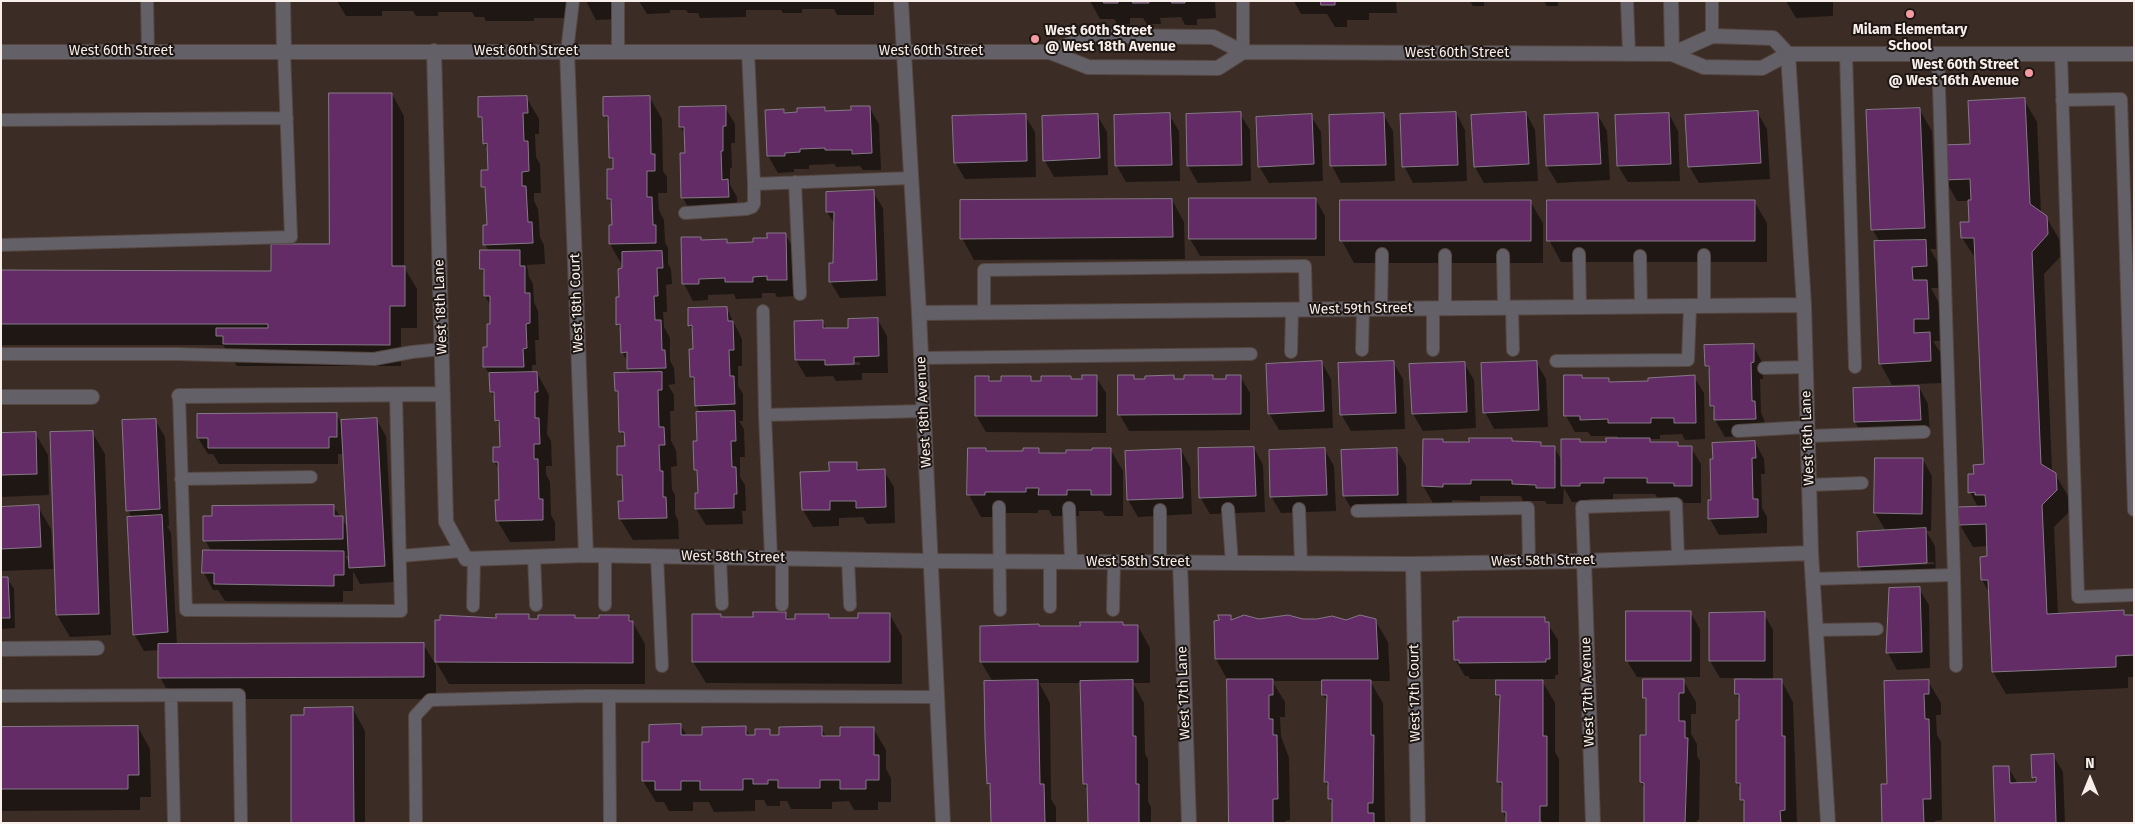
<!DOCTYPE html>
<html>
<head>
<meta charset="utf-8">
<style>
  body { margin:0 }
  #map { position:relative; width:2135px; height:824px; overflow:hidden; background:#3b2c26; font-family:"Fira Sans",sans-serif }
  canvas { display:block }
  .frame { position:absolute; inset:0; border:2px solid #f9efea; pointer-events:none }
  .north { position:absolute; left:2065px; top:754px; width:50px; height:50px; -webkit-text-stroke:4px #1d1613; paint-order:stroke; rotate:0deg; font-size:14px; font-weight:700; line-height:20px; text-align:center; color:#f9efea }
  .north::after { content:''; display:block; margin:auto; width:18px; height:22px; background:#f9efea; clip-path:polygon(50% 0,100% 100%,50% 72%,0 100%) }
</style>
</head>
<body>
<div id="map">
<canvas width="2135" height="824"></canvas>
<div class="frame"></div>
<div class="north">N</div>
</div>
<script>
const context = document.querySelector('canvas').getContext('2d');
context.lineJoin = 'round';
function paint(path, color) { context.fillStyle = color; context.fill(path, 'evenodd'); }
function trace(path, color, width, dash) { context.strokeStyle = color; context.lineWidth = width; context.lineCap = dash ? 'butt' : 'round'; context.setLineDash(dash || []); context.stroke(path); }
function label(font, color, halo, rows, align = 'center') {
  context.font = font + ' "Fira Sans",sans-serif'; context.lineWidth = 4; context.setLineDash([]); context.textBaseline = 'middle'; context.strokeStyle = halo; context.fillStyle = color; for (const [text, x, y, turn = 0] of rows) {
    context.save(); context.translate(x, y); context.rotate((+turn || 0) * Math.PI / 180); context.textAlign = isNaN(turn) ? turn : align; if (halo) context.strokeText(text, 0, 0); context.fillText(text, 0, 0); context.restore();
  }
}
const shadow = new Path2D(`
  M337 1H575V18H534V21H486L484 17H475L472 12H438V16H416L413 11H382V16H346Z
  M586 1H619V19L596 20Z
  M639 1H874V15H837L834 9H802V13H783L781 10H746V17L700 18 698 13H688L686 10H670V13L647 14Z
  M1090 1H1215L1216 18 1197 19V25H1185L1181 17 1160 18 1161 24H1147L1143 18H1130V24L1118 25 1114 19H1100Z
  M1294 1H1396L1397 13H1369V20H1347V27H1335L1327 14H1301Z
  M1470 1H1484V6H1473Z
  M1496 1H1521V2H1496Z
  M1544 1H1558V6H1547Z
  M1786 1H1833V16L1796 18Z
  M392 94 404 116V267L417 289V328H401V366H237L223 345H1V271L272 272 330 245Z
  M526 97 539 119V134H535L536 157 540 164 541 193H534V201L538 209 540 237 544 245 545 264 527 265 529 277 533 284 534 302 538 311 539 340H535L536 365H532V373H537L549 395 547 434 551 441 552 466H546V474L550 482 551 515 555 522V541L510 542 497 520 500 501V471L494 462 501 448V428L496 420V400L491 392V377L485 367V348H488L492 326 491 306 485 296V275L481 268 489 252 485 244 488 227 487 194 483 187 489 171 488 150 484 143V124L480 117Z
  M650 98 662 119 663 171 667 177V193H658L659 210 664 220 665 242 668 248V264L671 269 672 284 666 285 667 312H663L664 327 670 338V361L674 368 675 384 668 385 674 395V411H670L671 441 676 450 677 466 671 467 672 489 675 495V514L678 520 679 539 633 540 620 519 624 502V483L619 475 626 441 621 432 620 398 616 391 631 373 628 369V362L622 352V332L617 324 623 267 610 244 613 226V206L608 199 615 165 610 157 609 124 605 116Z
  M2024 100 2037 122 2041 213 2046 217 2059 239 2060 257 2044 274 2052 472 2055 474 2068 496 2069 512 2054 527 2058 614 2123 612 2126 616H2134V677H2128V688L2006 694 1993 672 1990 594 1982 580V558H1989L1988 546 1973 547 1960 525 1978 507 1970 492 1975 475 1985 465 1976 259 1962 238 1970 223 1969 201H1957L1945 179 1971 145Z
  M725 107 735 124V143H731L732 168H730V185L737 197V213L692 214 683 198 686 136 680 126Z
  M869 107 879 124 881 170H863L860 166 836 167 835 164 809 165V169H794V172L778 173 768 156 767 111 784 110 786 114 825 108 827 112 853 111Z
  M1919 109 1932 131 1936 249H1930L1938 263 1939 288H1931L1939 303 1941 341H1933L1942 355 1943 383 1892 385 1880 363V242L1872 229Z
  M1757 112 1767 129 1770 179 1699 183 1689 166Z
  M1456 113 1465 130 1467 181 1413 183 1404 166Z
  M1526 113 1535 130 1538 181 1484 183 1475 167Z
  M1240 114 1250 130 1251 181 1198 183 1188 166 1187 115Z
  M1383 114 1393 131 1395 181 1341 183 1332 166 1330 116Z
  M1597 114 1607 131 1610 180 1557 183 1547 166 1545 116Z
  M1669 114 1678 131 1680 181 1628 182 1618 166Z
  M1097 115 1107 132 1108 175 1054 177 1045 161Z
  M1169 115 1179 131 1180 181 1126 182 1117 166Z
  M1025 116 1035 132 1036 177 965 179 955 162Z
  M1311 116 1321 132 1323 181 1269 183 1259 166Z
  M873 192 883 208 886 296 840 298 830 281 835 264 836 226 827 212Z
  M1172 200 1184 222 1185 259 974 260 962 238Z
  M1316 200 1325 216V256H1200L1190 239Z
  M1342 201H1530L1543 223V263H1354L1342 241Z
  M1754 201 1767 223V262H1561L1549 240Z
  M785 234 795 251 796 296 777 297 775 293H762V298L736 299 734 294 708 295V300L693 301 684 284 682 238H700L702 242 726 241 728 244 755 243Z
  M727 309 742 339V366H738V386L743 394V421H739L744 429 745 457H740V477L745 485 746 511H742L743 524 706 525 696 509 699 494V476L695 469 700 413 696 406 695 384 691 377 694 350 693 332 689 325Z
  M878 320 887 336 888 373H862V380L836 381 833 376 806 377 796 360 795 322 822 321 827 330 849 329ZM860 362V365L827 366V363Z
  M1753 345 1762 362 1763 379H1760L1761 413 1764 419 1765 435 1725 437 1715 420V412L1711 405 1710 372 1706 365Z
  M1393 362 1403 379 1405 429 1351 431 1341 414Z
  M1536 362 1546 379 1548 427 1494 429 1485 412Z
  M1322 363 1331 379 1333 428 1279 430 1269 413Z
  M1464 363 1474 380 1476 428 1423 431 1413 414Z
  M1133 376 1136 381 1173 377 1176 381 1213 376 1215 381H1227L1240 376 1250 393V430L1129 431 1120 415Z
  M1581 376 1583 379H1608L1610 383 1649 382 1694 377 1704 393 1705 439 1685 440 1682 434 1660 435V439H1649L1652 444 1678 443 1680 448H1691L1701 464V503H1684L1682 499H1658L1655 494H1613V499H1589V502H1572L1564 488 1563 504H1547L1545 501H1523L1521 496H1480V501L1452 500V503H1433L1423 486 1424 440H1442L1444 443 1512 440 1513 443H1540L1543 447H1554L1562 461 1579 440 1581 444 1608 443 1619 440 1617 436H1591L1588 432H1575L1566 416Z
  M989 377 992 382 1030 377 1032 382H1042L1070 377 1072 380H1084L1096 377 1106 393V433L986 432 976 415Z
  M1919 387 1928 404 1930 436 1865 439 1855 422Z
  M336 414 343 426 376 419 386 436 394 582 360 584 353 571V591H343V602L225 601 218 590H213L204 573 211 551 205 540 333 506 348 528 344 454H338V464H219L213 454H208L198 438ZM345 556H350V565Z
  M155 420 165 437 169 526H167L171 533 177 645 423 644 436 665V699H172L160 677V650L144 651 134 634 132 518 128 510Z
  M92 432 105 454 111 635 70 637 57 615 51 433Z
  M35 433 48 455 49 495 1 497V434Z
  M1755 442 1764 459 1765 474H1761L1762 508 1767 517V533L1719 535 1710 519 1713 502Z
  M1254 448 1263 465 1265 512 1210 514 1200 497Z
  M985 449 987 452H1025L1038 449 1042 454 1110 449 1123 471V516H1105L1102 511H1079V516H1052L1049 510H1038V513H997V517H981L969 495Z
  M1324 449 1334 466 1336 511 1281 513 1271 496Z
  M1396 449 1406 466 1407 511 1354 513 1344 496 1343 451Z
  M1181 450 1190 467 1192 514 1138 517 1128 500Z
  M1876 459 1923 460 1932 476 1931 531H1926L1935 546 1936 580 1869 583 1859 566 1886 531 1875 513ZM1934 562V564L1866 567V565Z
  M856 463 861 471H884L894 487 895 523 867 524 863 517 839 518V526L813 527 803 510 830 472Z
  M38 507 51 529 53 569 1 571V508Z
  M7 578 14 589 15 628 1 629V579Z
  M1890 589H1919L1929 605 1930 668 1897 670 1888 653Z
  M1690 612 1700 629V677H1637L1627 661Z
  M785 613 790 621 829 615 831 620H859L890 615 902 636V684L706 683 693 662 721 615 722 618H754Z
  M1764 614 1773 630V680H1781L1793 702 1797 823H1745V806L1741 799V790L1737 783V721H1740V701L1736 694 1752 680V678H1720L1710 661Z
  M528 616 531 620 600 619 629 616 645 644V684H449L436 662 497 620Z
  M1230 616 1233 621 1375 620 1388 642 1390 681H1370L1383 703 1385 823H1333V806L1329 799V788L1325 782 1328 702 1323 695V681H1272L1285 702V717H1280L1281 736 1289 758 1290 820 1285 821V823H1231L1228 681 1216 659Z
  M1544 618 1558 640V675H1555V679H1541L1555 703V752L1559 759V823H1507L1503 812V790L1499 782 1501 702 1497 695V679H1470L1468 676H1465L1455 659Z
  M1138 626 1150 648V683H1133L1144 703 1145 754 1148 759V801L1151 807V823H1089V792L1084 784 1082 683H1039L1050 703 1051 799 1056 807V823H992V789L988 783 993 682 981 662 1040 627Z
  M1683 680 1696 702V714H1691V734L1697 744V756L1700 761 1699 820H1697V823H1645V790L1641 782 1647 736V702L1644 697Z
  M1928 681 1941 703V715H1936L1937 735 1941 742 1942 820 1935 821V823H1884L1888 785Z
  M353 709 365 731V823H292Z
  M681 726 687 736H703L745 727 750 736H756L769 731 772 736H780L821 727 826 737H842L873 728 886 750V769L891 778V802H878V810H854L849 801 832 802V809H791L787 801H780V806H767L764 800H755V811L714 812 709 802H693V811H669L664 802H656L643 781 650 744Z
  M138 727 150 749 151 797H140V810L1 811V728Z
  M2053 755 2063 772 2065 823H1997L2008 767 2018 784H2037L2033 777Z`);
const building = new Path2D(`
  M1104 1H1118V3H1104Z
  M1133 1H1149V3H1133Z
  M1172 1H1185V3H1172Z
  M1321 1H1335V5H1321Z
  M329 93H392V266H405V306H390V345L223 344V336H216V328H268V324H1V270L271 271V244H329Z
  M527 96 528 113H523L524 141H528L529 171 522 172V186H526L528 222H532L533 243 483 245V225H487L485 187H481V170H488L487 143 483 144 482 117H478V97Z
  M650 96 651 154H655V171H647V197H652L653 225H656V243L609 244V225H612L611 199H607V169H613V158H609L608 116H603V97Z
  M2025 98 2030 204 2047 216 2048 234 2032 252 2041 464 2056 473 2057 490 2042 505 2047 614 2124 610V615H2134V655L2116 656V667L1992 672 1988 580H1981L1980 557 1987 556 1986 524 1959 525 1958 507 1986 506 1985 495H1975V492L1968 493V474H1974L1973 465 1984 464 1974 238H1961L1960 222H1969L1968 200H1971L1970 179 1943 180 1942 145 1970 144 1968 101Z
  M726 106V126H723V151H721L722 180 728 179 729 197 681 198 680 153H685L684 127H679V107Z
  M851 106H870L872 153 852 154V150H825V148L800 149V152L785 153V156H767L765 110 784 109V113L797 112V108L825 107V111L851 110Z
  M1920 108 1925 228 1871 230 1866 110Z
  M1758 111 1761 163 1688 167 1685 115Z
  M1241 112 1242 165 1187 166 1186 114Z
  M1456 112 1458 165 1402 167 1400 114Z
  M1526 112 1529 164 1474 167 1471 115Z
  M1170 113 1172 165 1115 166 1114 115Z
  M1384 113 1386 165 1330 166 1329 115Z
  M1598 113 1601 164 1546 166 1544 115Z
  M1669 113 1671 164 1617 166 1615 115Z
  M1026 114 1027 161 954 163 952 116Z
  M1098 114 1100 158 1043 161 1042 116Z
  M1312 114 1314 164 1258 167 1256 117Z
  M874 190 877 280 829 282V263H833L834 212H826V192Z
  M1189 198H1316V239H1189Z
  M1172 199 1173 237 960 239V200Z
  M1340 200H1531V241H1340Z
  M1547 200H1755V241H1547Z
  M767 233H786L787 280H767V276L753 277V282H725V278L699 279V284H682L681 237H701V240L727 239V243L753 242V238H767Z
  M1926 240 1927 266 1912 267 1913 280H1927L1929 319H1914V333L1930 332 1931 361 1879 364 1874 241Z
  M480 250H520V266H525V293H530V323L526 324 527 348 523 349 524 367H483V347H487V324H490V296H484V269H480Z
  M662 251 663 268H657L658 296H654L655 320H661L662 350H665L666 368 627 369V352L621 353 620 324 616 325V297H619L618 269 622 268V252Z
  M727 307 728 321H733L734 350H729L730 376H734L735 404 695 406 694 377H690L689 349H693L692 325 688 326V308Z
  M878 318 879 356 854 357V364L825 365V360H795L794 321 823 320V328H848V319Z
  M1754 344V362L1751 363 1752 401H1755L1756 419 1714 420V406H1710L1709 366H1705L1704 345Z
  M1322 361 1324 411 1268 414 1266 364Z
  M1394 361 1396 413 1340 415 1338 363Z
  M1537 361 1539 410 1483 413 1481 363Z
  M1465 362 1467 412 1412 414 1409 364Z
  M537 372 538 392H535V418H539L540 444H534V459H538L539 499H543V520L496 521 495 500H499L498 462H493V447H500L499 420 495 421 494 392H490L489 373Z
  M662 372V390H658L659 427H664L665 445H659L660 471H663V497H666L667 518 619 519 618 501H623L622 475H617V446H625L624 432H619L618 391H615L614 373Z
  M1082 375H1097V416H975V376H989V381H1001V376H1031V381H1041V376H1071V379H1082Z
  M1118 375H1134V379H1145V376L1174 375V379H1184V375H1213V379H1226V375H1241V414L1118 415Z
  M1564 375H1582V378H1609V382L1648 381V378L1695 375 1696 423H1674V418H1651V423H1608V419L1580 420V416H1564Z
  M1919 386 1921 420 1854 422 1853 388Z
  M735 411 736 441H731L732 467H736L737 494H734V508L695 509V493H698L697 470H694L693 441H697L696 412Z
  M337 413V437H329V448H208V438H197V414Z
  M377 418 385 566 349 568 341 420Z
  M156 419 160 509 126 511 122 420Z
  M93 431 99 614 56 615 50 432Z
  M36 432 37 474 1 475V433Z
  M1469 438H1512V441L1541 442V446H1555V488H1536V485L1512 484V480H1471V484H1443V487L1422 486 1423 439H1443V442H1469Z
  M1606 438H1650V442H1678V446H1692V486H1674V483H1647V478H1604V483H1580V486H1561V439H1580V442H1606Z
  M1755 441 1756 458H1752L1753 499H1758V517L1708 519V500H1711L1710 459H1713L1712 443Z
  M1254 447 1256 496 1199 498 1198 448Z
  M968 448H986V451H1023V448H1039V453H1066V450H1092V448H1111V495H1091V490H1067V495H1038L1039 488H1026V492H985V495H967Z
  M1325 448 1327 495 1270 497 1269 450Z
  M1397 448 1398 495 1343 496 1341 450Z
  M1181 449 1183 498 1127 500 1125 451Z
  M1875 458H1923L1922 514 1874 513Z
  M829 462H857V470L885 469 886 507 856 508V501H830V510H802L800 472 829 471Z
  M39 505 41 547 1 549V507Z
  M334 505V516H343V539L203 541V516H212V506Z
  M162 515 168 632 133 635 127 517Z
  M1926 528 1927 563 1858 567 1857 532Z
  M203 550 344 551V575H334V586L214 584V573H202Z
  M1 577H8L10 618H1Z
  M1920 587 1922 652 1886 653 1889 588Z
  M1626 611H1691V661H1626Z
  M753 612H786V619H795V614H829V618H858V613H890V662H692V614H721V617H753Z
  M1765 612V661H1709V613Z
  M496 614H529V619H538V615H575V618H599V615H629V621H633V663L435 662V620H440V615L496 618Z
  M1218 615H1231V620L1244 615 1259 619 1288 615 1303 619H1317L1332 616 1346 620 1360 615 1376 619 1378 659H1215L1214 621 1219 620Z
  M1458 617H1545V622H1549L1550 659H1546V662L1459 663V660H1454L1453 621H1458Z
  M1080 622H1123V625H1138V662H980V626L1039 624V626H1080Z
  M424 643V677L158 678V644Z
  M1227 679H1273V695H1269V719H1273V735H1277L1278 799H1273V823H1229Z
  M1643 679H1684V693H1679V721H1685V738H1688L1685 823H1644V783L1640 782V735H1646V698H1643Z
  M1735 679H1782V736H1785V810L1780 811 1781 823H1786H1744V800H1740V783H1736V720H1739V694H1735Z
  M1038 680 1040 784H1044L1045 823H991L990 783 987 784 985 737 984 681Z
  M1133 680V736H1136V784H1139V823H1088L1087 784H1083L1080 681Z
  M1322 680H1371V735H1374L1373 803H1368V813H1374V823H1332V799H1328V782H1324L1327 695H1322Z
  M1496 680H1543V736H1547V806H1540V822L1546 823H1506V812H1502V782H1497L1500 695H1496Z
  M1929 680V694H1924L1925 719H1929L1931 799H1923L1924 823H1882L1881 784H1887L1884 681Z
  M353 707 354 823H291V715H304V708Z
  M681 724V735H702V727L746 726V735H755V729H770V735H779V727L822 726V736H840V727H874V755H879V780H866V789H840V780H820V788H778V780H768V784H753V779H743V790H700V781H681V790H655V781H642V742H649V725Z
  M138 726 139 775H128V789H1V727Z
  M2054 754 2056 823H1995L1993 766H2009L2010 783 2036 782V777L2032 778 2031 755Z`);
const service = new Path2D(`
  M147 1 148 51
  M1627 1 1629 54
  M1712 1V36
  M567 51 573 1
  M618 51V1
  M748 51 754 184 911 178
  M1243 52V1
  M1846 54 1855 367
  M2061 54 2078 597 2134 595
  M1938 55 1954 575
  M2062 100 2121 99 2134 510
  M1 120 287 118
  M795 182 800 294
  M685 213 746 209 752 207 754 204V184
  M1 245 291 237 284 51
  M1579 254 1580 307
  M1445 255V309
  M1503 255 1504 308
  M1640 256 1641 307
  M1704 306V255
  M1512 308 1513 350
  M1381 309 1382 254
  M1433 309V350
  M763 311 765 415 924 411
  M984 313V270L1305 266 1306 310
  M1362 350 1363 309
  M1291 352 1292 310
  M1 354H176L374 359 412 352 442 349
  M921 358 1251 354
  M1556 361 1688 360 1690 306
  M1764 368 1806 367
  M179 396 186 610 401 611 396 394
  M765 415 771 558
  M1738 431 1807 427
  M1808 436 1924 432
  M181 479 311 477
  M1809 485 1862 483
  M999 507 1000 610
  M1069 508 1071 562
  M1228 509 1232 563
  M1299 509 1301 563
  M1160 510V562
  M1357 511 1528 508 1529 562
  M605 555V605
  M400 556 462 551
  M534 556 536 605
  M657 556 662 666
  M720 557 722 604
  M782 558V605
  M848 559 850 605
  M1050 561V607
  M1584 561 1582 507 1676 504 1678 557
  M1812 579 1954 575 1956 666
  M473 606 474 558
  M1113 610 1114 562
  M1816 630 1877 629
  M1 696 239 695 241 823
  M171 696 174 823
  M609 696 610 823
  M416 823 415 716 430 700 587 696 937 697`);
const minor = new Path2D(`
  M283 1 284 51
  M1671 1 1672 54
  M434 51 446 522 466 559 586 555 931 561 1413 564 1584 561 1811 553
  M567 51 586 555
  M1788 54 1804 305 1811 553 1828 823
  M919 313 1804 305
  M179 396 443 394
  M1 397H92
  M1584 561 1593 823
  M1180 562 1189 823
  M1413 564 1418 823
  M1 649 97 648`);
const tertiary = new Path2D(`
  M901 1 919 313 943 823
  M1 52H1050L1092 36 1213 37 1243 52 1672 54 1704 67 1762 68 1788 54H2134
  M1050 52 1088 67 1218 68 1243 52
  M1672 54 1712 36 1773 38 1788 54`);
const markers = [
  [1910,14,5,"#f49aa1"],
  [1035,39,5,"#f49aa1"],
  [2029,73,5,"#f49aa1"]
];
const poiNames = [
  ["Milam Elementary",1910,30],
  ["School",1910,46],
  ["West 60th Street",1045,31,"left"],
  ["@ West 18th Avenue",1045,47,"left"],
  ["West 60th Street",2019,65,"right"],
  ["@ West 16th Avenue",2019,81,"right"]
];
const streetNames = [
  ["West 60th Street",121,51],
  ["West 60th Street",526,51],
  ["West 60th Street",931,51],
  ["West 60th Street",1457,53],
  ["West 18th Court",577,303,-92],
  ["West 18th Lane",441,307,-92],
  ["West 59th Street",1361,309,-1],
  ["West 18th Avenue",924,412,-93],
  ["West 16th Lane",1808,438,-92],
  ["West 58th Street",733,557,1],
  ["West 58th Street",1543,561,-1],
  ["West 58th Street",1138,562],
  ["West 17th Avenue",1588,692,-92],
  ["West 17th Lane",1184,693,-92],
  ["West 17th Court",1415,693,-91]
];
paint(shadow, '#0007');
paint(building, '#632c67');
trace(building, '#867987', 1);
trace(service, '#564741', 14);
trace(minor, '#564741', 16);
trace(tertiary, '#564741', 16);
trace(service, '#636067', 12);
trace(minor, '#636067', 14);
trace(tertiary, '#636067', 14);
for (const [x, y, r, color] of markers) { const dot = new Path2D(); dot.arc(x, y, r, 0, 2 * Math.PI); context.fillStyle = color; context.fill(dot); trace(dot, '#1d1613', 2); }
label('bold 14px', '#f9efea', '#1d1613', poiNames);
label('14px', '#f9efea', '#1d1613', streetNames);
</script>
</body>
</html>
